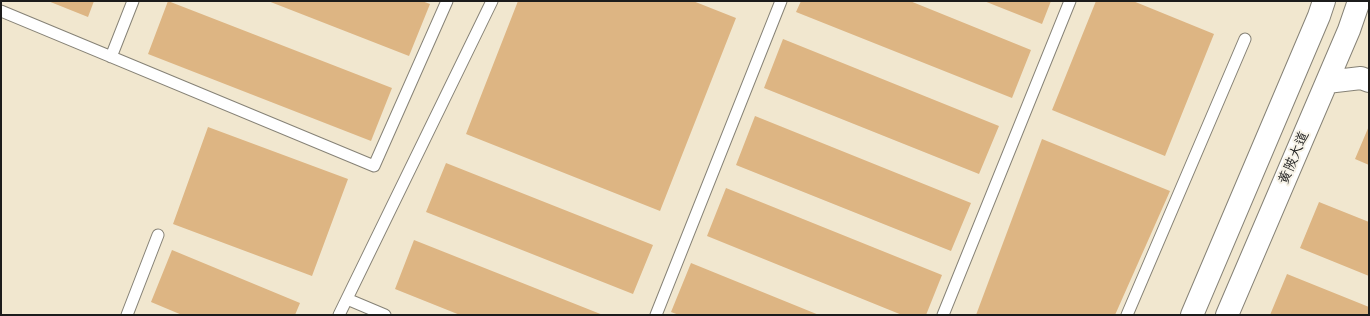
<!DOCTYPE html>
<html>
<head>
<meta charset="utf-8">
<style>
  body { margin:0 }
  #map { position:relative; width:1370px; height:316px; overflow:hidden; background:#f1e7cf; font-family:"Patrick Hand",sans-serif }
  canvas { display:block }
  .frame { position:absolute; inset:0; border:2px solid #1c1c1c; pointer-events:none }
</style>
</head>
<body>
<div id="map">
<canvas width="1370" height="316"></canvas>
<div class="frame"></div>
</div>
<script>
const context = document.querySelector('canvas').getContext('2d');
context.lineJoin = 'round';
function paint(path, color) { context.fillStyle = color; context.fill(path, 'evenodd'); }
function trace(path, color, width, dash) { context.strokeStyle = color; context.lineWidth = width; context.lineCap = dash ? 'butt' : 'round'; context.setLineDash(dash || []); context.stroke(path); }
function label(font, color, halo, rows, align = 'center') {
  context.font = font + ' "Patrick Hand","LXGW WenKai TC",sans-serif'; context.lineWidth = 4; context.setLineDash([]); context.textBaseline = 'middle'; context.strokeStyle = halo; context.fillStyle = color; for (const [text, x, y, turn = 0] of rows) {
    context.save(); context.translate(x, y); context.rotate((+turn || 0) * Math.PI / 180); context.textAlign = isNaN(turn) ? turn : align; if (halo) context.strokeText(text, 0, 0); context.fillText(text, 0, 0); context.restore();
  }
}
const building = new Path2D(`
  M48 1H94L88 17Z
  M168 1 392 88 371 141 148 54Z
  M268 1H422L430 4 409 56Z
  M518 1H693L736 18 660 211 466 134Z
  M801 1H910L1031 50 1012 98 796 12Z
  M984 1H1051L1042 24Z
  M1096 1H1133L1214 34 1165 156 1052 110Z
  M783 39 999 126 979 174 764 88Z
  M755 116 971 203 951 251 736 165Z
  M1369 126V165L1355 159Z
  M208 127 348 179 312 276 173 224Z
  M1042 139 1170 191 1115 315H976Z
  M446 163 653 245 633 294 426 212Z
  M726 188 942 275 926 315H902L707 236Z
  M1319 202 1369 222V276L1300 248Z
  M414 240 603 315H460L395 289Z
  M172 250 300 303 295 315H182L151 302Z
  M691 263 819 315H679L671 312Z
  M1287 274 1369 307V315H1270Z`);
const service = new Path2D(`
  M1 11 374 166 447 1
  M111 57 133 1
  M347 299 385 315
  M127 315 158 235
  M339 315 492 1
  M656 315 781 1
  M943 315 1070 1
  M1127 315 1245 39`);
const tertiary = new Path2D(`
  M1327 82 1361 78 1369 81
  M1192 315 1319 16 1324 1
  M1227 315 1349 30 1359 1`);
const streetNames = [
  ["黄陂大道",1294,158,-67]
];
paint(building, '#ddb583');
trace(service, '#868276', 13);
trace(tertiary, '#868276', 24);
trace(service, '#fff', 11);
trace(tertiary, '#fff', 22);
label('14px', '#1c1c1c', '#f7f3e8', streetNames);
</script>
</body>
</html>
